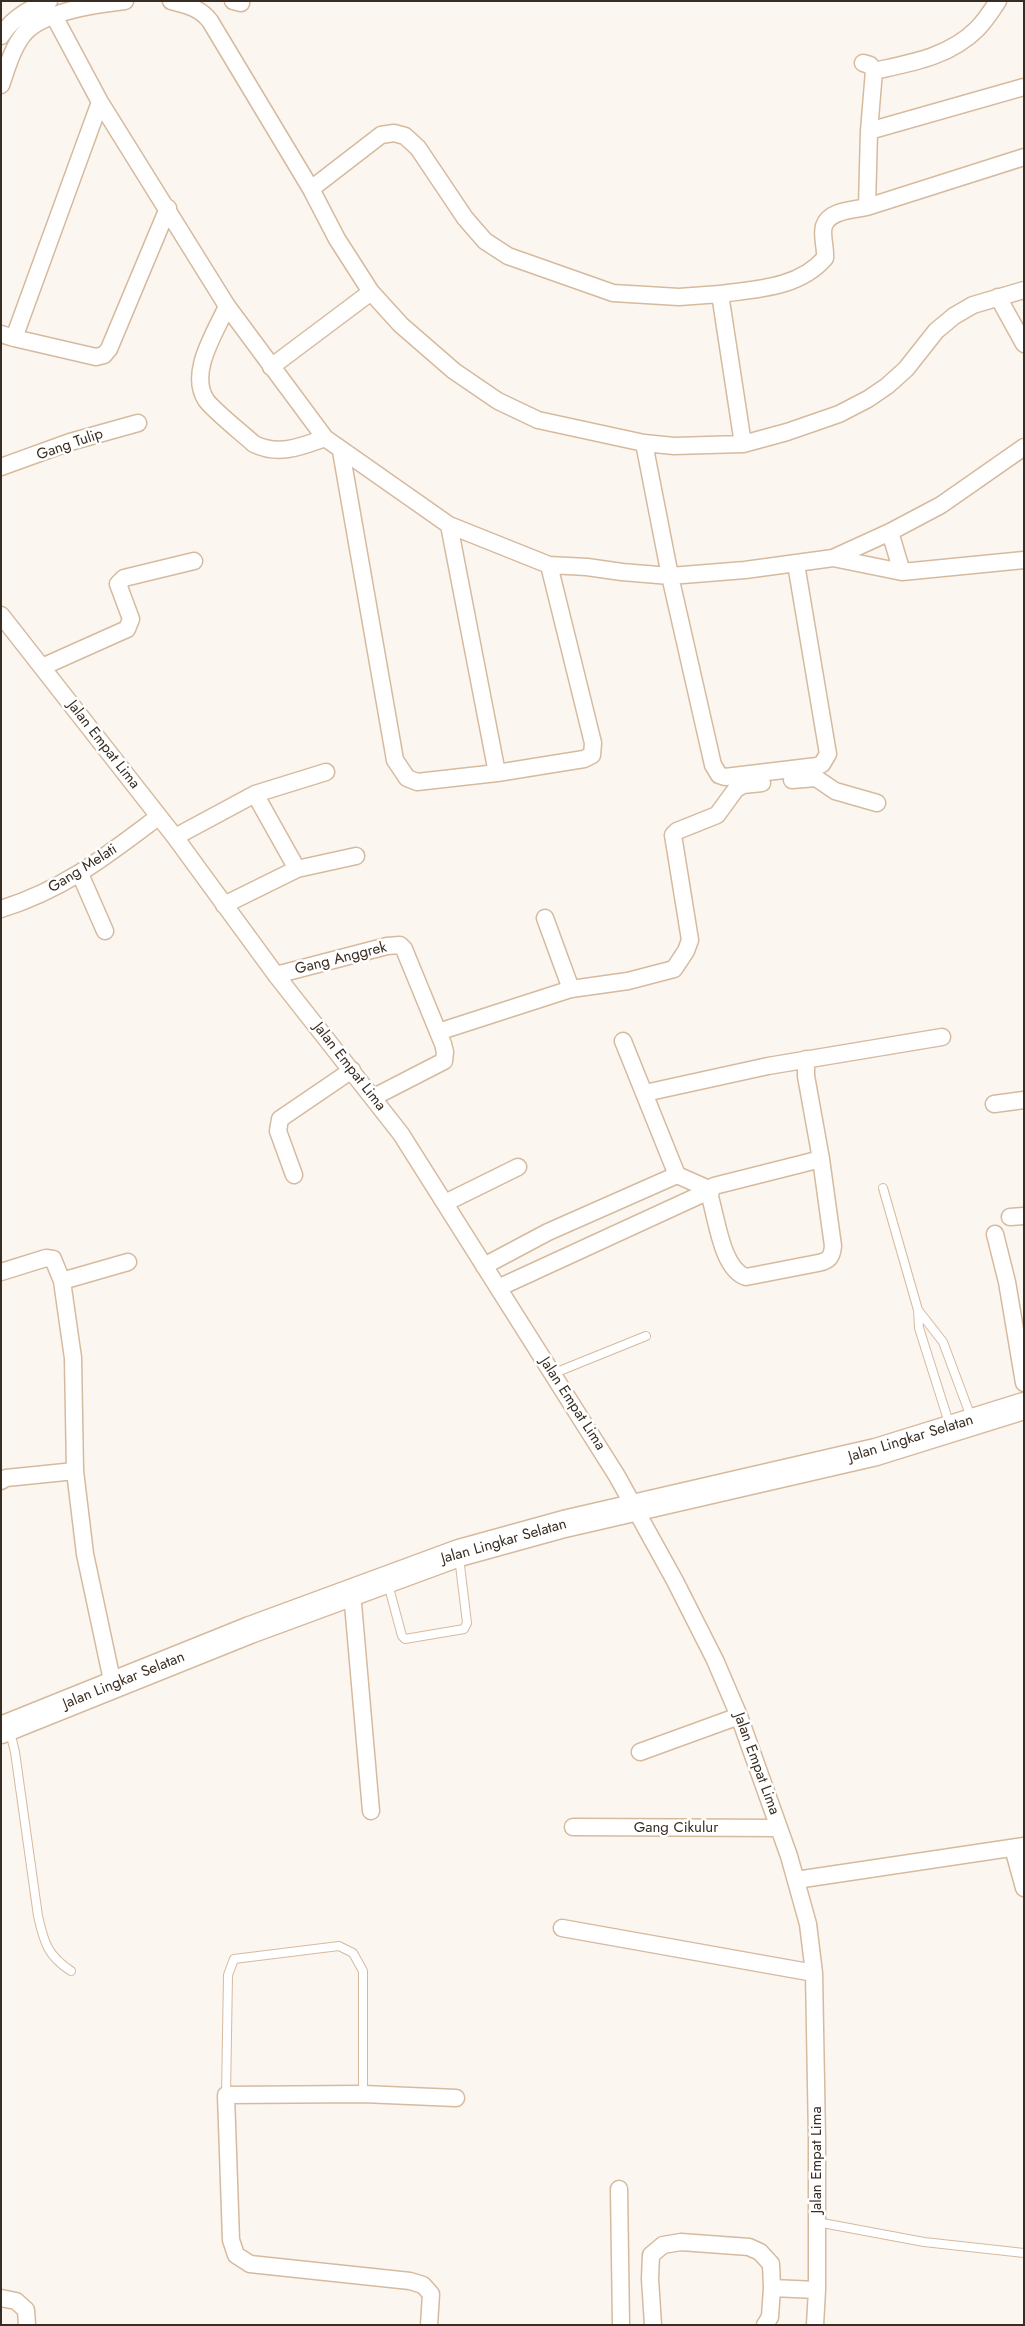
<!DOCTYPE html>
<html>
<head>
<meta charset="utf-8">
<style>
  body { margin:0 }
  #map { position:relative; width:1025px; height:2326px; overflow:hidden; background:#fcf6f1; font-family:Jost,sans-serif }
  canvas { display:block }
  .frame { position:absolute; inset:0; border:2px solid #382d22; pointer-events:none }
</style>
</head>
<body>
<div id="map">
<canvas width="1025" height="2326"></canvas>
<div class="frame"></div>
</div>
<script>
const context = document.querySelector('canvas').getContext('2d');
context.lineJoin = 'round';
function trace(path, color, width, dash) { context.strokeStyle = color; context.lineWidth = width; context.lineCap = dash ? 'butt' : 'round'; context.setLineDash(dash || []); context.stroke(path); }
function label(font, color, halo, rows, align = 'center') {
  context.font = font + ' Jost,sans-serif'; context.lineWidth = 5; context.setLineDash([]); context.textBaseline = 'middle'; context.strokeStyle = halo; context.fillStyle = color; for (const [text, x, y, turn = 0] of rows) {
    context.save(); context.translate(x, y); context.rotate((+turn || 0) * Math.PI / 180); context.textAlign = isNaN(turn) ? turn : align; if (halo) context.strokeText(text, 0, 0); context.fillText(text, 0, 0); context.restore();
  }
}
const service = new Path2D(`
  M883 1188 918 1310 919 1328 950 1426
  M918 1310 943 1342 971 1417
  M552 1374 646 1336
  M388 1584 402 1636 405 1639 464 1629 467 1623 459 1557
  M10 1732 15 1752 38 1916C44 1943 48 1956 71 1971
  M226 2095 228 1975 234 1959 339 1946 353 1953 363 1971V2094
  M817 2222 924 2242 1024 2253`);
const minor = new Path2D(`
  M171 1C187 5 200 8 210 21L311 189 337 239 371 292 401 325 454 371 498 401 538 420 644 443 674 446 743 444 787 432 839 414 868 399 887 386 906 369 936 331 954 316 973 305 1024 290
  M233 1 241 3
  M54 16 100 102 227 306 325 438 449 525 549 565 587 567 622 572 670 576 745 570 833 558 902 572 1024 560
  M1 36C12 18 30 8 49 1
  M874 71C910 63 949 57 977 29 985 21 992 10 998 1
  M1 85C7 68 12 49 23 35 41 11 98 4 125 1
  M869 131 1024 87
  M311 189 381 135 394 133 405 136 418 148 465 218 485 241 508 256 613 293 679 297 720 294
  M867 207 1024 157
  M998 297 1024 344
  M227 306C216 332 188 372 206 400 213 410 243 434 254 444 279 456 300 447 325 438
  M1 334 14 338 100 102
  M14 338 96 357 104 355 109 349 168 208
  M271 367 371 292
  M644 443 670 576 713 765 719 775 725 777 817 766 822 764 828 754 796 564
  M743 444 720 294C757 289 799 288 825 258 826 249 821 234 824 226 829 210 854 210 867 207L869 131 874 71 870 65 863 63
  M341 451 395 760 407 778 417 782 497 773 584 759 592 755 593 743 549 565
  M1 467 70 442 138 423
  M449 525 497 773
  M890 532 902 572
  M833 558 890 532 941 505 1024 447
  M1 615 175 837 276 975 401 1134 617 1476 675 1581 715 1660 739 1716 789 1856 808 1924 814 1973 817 2139V2290L815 2325
  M42 667 127 629 131 619 118 584 124 578 194 561
  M792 780 816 778 835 791 877 803
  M255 794 297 869
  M175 837 255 794 326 772
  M80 874 105 931
  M224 905 297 869 356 856
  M1 909C65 889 106 856 158 817
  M545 918 571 989
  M276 975 387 946 400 945 404 949 443 1044 445 1052 444 1061 374 1097
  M438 1032 571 989 628 981 674 969 686 951 690 940 673 835 677 831 717 815 736 789 743 785 762 783
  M623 1041 677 1175 711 1190
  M645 1093 768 1066 942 1037
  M994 1104 1024 1100
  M294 1175 278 1131 280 1119 352 1070
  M711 1190 710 1197C717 1220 722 1269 746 1277L818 1263C829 1261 832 1257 833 1246L821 1159 806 1076V1059
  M445 1203 518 1167
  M1010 1217 1024 1216
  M995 1234 1007 1282 1024 1383
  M484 1266 548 1232 677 1175
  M1 1272 46 1258 53 1259 62 1281 73 1358 75 1471 85 1554 113 1685
  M62 1281 128 1262
  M498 1288 711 1190 714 1186 821 1159
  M1 1481 6 1478 75 1471
  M352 1592 371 1811
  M640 1752 739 1716
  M573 1827 779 1828
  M1013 1848 1024 1888
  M796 1880 1024 1846
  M562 1928 814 1973
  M619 2189 621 2325
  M1 2298 16 2301 26 2310 27 2325
  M429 2325 431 2294 423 2285 410 2281 250 2264 236 2255 231 2240 226 2095 363 2094 456 2098
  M653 2325 650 2279 651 2255 663 2245 681 2242 749 2247 760 2252 771 2264 772 2288
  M765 2325 770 2317 772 2288 817 2290`);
const trunk = new Path2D(`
  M1 1730 250 1630 459 1553 564 1524 876 1452 1024 1406`);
const streetNames = [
  ["Gang Tulip",70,445,-19],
  ["Jalan Empat Lima",103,745,52],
  ["Gang Melati",83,869,-32],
  ["Gang Anggrek",341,959,-14],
  ["Jalan Empat Lima",349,1067,52],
  ["Jalan Empat Lima",572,1404,57],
  ["Jalan Lingkar Selatan",911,1439,-17],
  ["Jalan Lingkar Selatan",504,1542,-16],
  ["Jalan Lingkar Selatan",124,1681,-22],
  ["Jalan Empat Lima",756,1764,70],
  ["Gang Cikulur",676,1828],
  ["Jalan Empat Lima",817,2160,-90]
];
trace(service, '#d6ba9e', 10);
trace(minor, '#d6ba9e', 19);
trace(trunk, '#d6ba9e', 29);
trace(service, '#fff', 8);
trace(minor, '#fff', 16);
trace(trunk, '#fff', 26);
label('15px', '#382d22', '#fff', streetNames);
</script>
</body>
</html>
